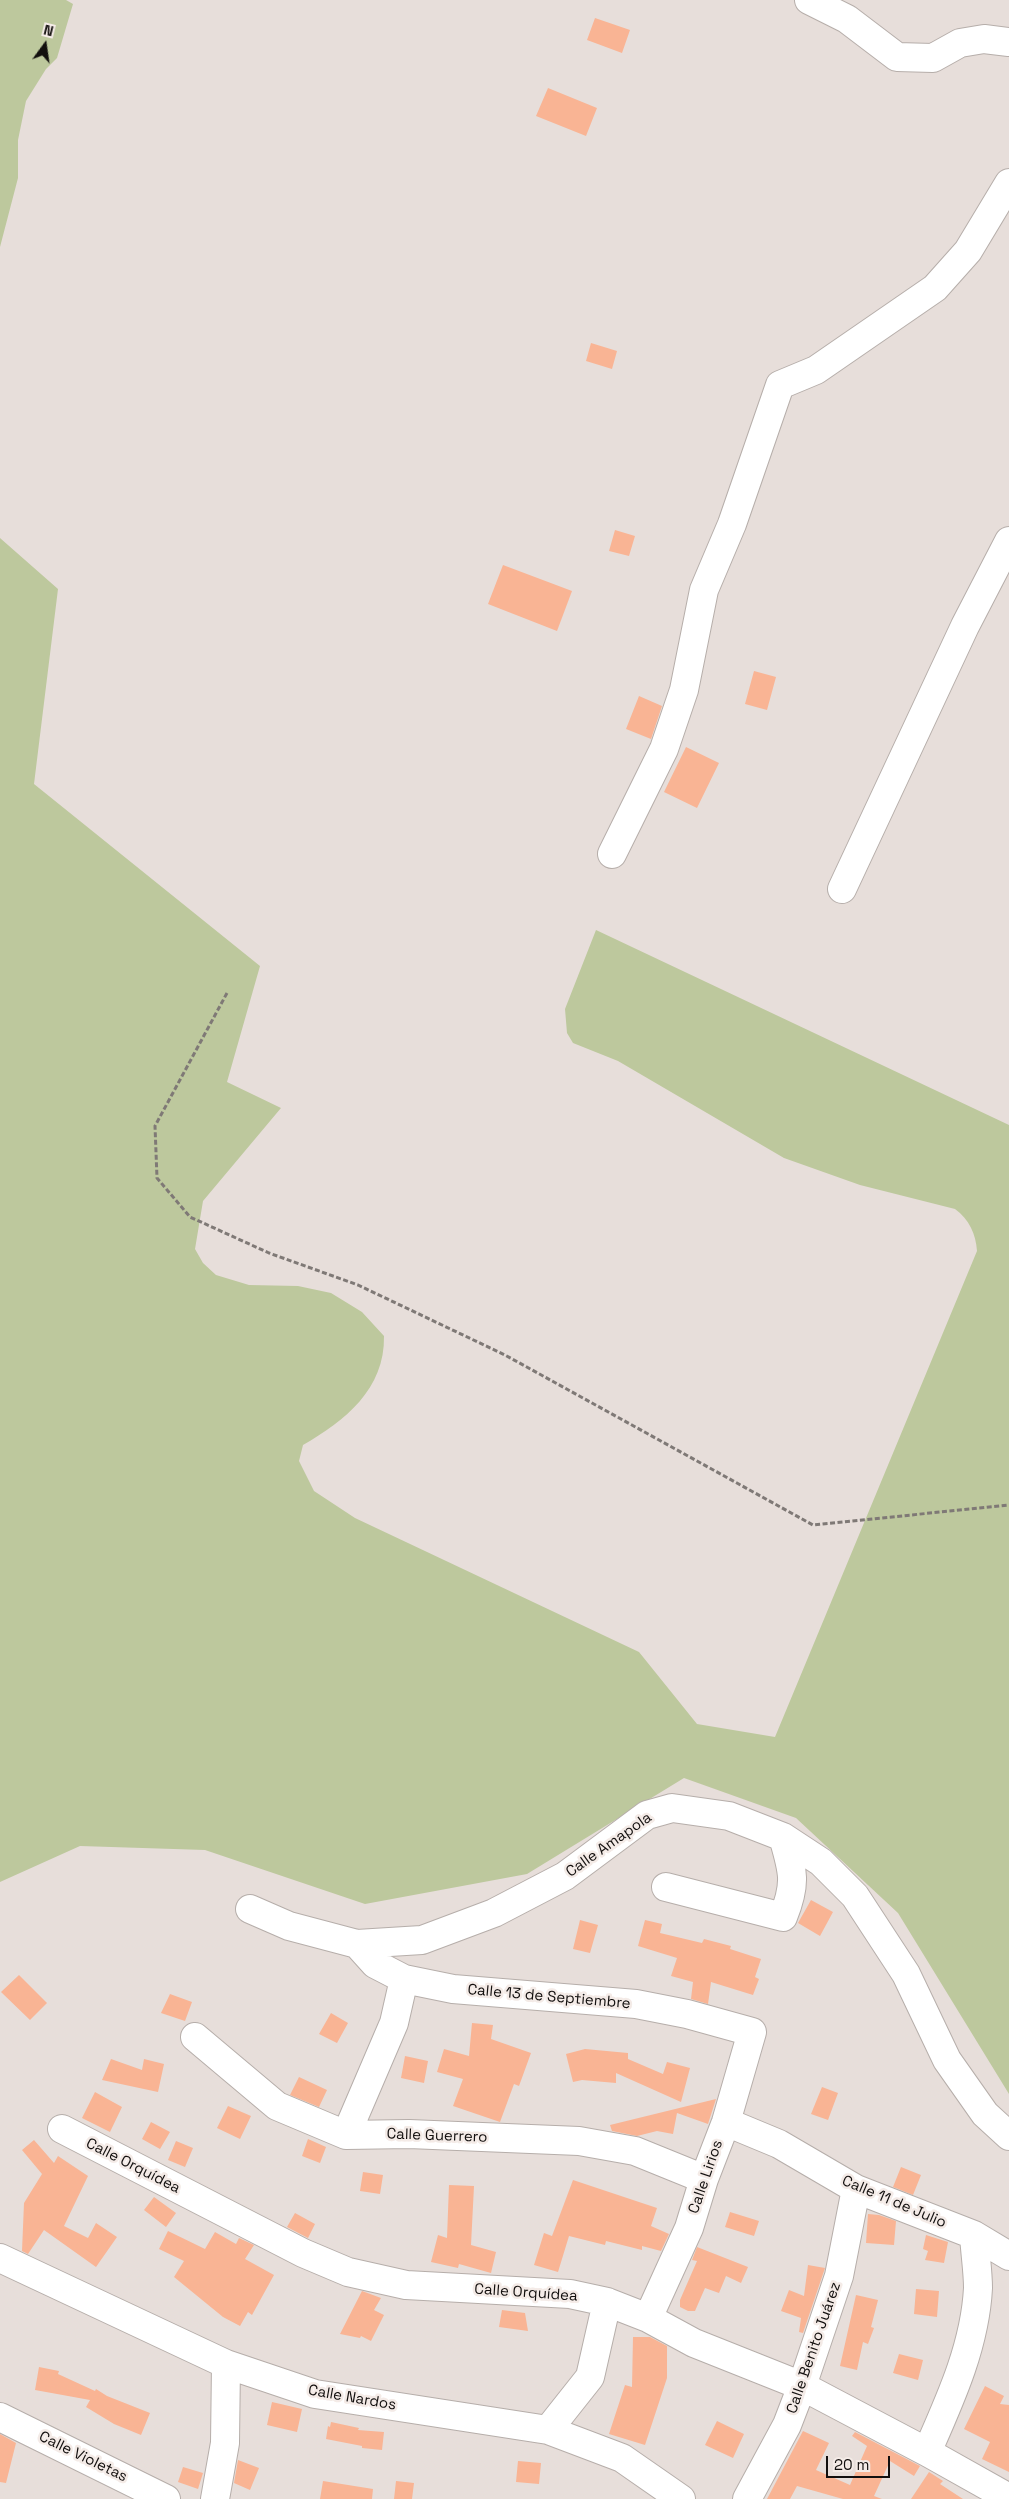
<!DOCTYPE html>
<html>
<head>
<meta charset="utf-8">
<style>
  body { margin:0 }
  #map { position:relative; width:1009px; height:2499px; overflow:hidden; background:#e7deda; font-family:"Space Grotesk",sans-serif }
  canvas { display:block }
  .north { position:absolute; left:20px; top:20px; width:50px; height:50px; -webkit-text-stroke:4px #f4ebe7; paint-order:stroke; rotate:14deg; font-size:14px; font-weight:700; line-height:20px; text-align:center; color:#120f0e }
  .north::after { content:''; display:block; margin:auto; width:18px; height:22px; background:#120f0e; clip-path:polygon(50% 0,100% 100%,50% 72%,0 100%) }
  .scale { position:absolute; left:826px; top:2456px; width:64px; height:22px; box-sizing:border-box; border:2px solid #120f0e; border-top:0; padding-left:6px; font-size:15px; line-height:18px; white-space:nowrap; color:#120f0e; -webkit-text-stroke:4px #f4ebe7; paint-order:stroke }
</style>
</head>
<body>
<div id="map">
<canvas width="1009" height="2499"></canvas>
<div class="north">N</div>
<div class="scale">20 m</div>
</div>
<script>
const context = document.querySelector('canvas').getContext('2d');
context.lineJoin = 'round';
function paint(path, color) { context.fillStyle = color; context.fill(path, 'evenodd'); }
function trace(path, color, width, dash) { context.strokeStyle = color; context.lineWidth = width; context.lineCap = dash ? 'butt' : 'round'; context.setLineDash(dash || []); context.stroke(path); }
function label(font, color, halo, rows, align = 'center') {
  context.font = font + ' "Space Grotesk",sans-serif'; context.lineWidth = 5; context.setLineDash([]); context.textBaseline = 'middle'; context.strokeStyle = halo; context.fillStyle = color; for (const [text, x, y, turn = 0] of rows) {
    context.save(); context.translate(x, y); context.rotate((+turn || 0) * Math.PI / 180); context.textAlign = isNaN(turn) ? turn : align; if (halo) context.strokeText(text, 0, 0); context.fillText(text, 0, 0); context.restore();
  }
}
const green = new Path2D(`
  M0 0H66L73 4 57 58 46 69 26 101 18 140V178L0 247Z
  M0 538 58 589 34 784 260 966 227 1082 281 1108 203 1201 195 1249 203 1263 216 1275 249 1285 298 1286 331 1293 362 1312 384 1336C385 1389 345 1421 303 1445L299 1461 314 1491 355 1518 639 1652 697 1724 775 1737 977 1251C976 1234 969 1219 955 1209L860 1185 784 1158 618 1061 573 1043 567 1033 565 1009 596 930 1009 1125V2094L898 1913 796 1818 684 1778 527 1874 365 1904 205 1850 80 1846 0 1882Z`);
const building = new Path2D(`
  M595 18 630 30 622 53 587 40Z
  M548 88 597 108 586 136 536 116Z
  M591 343 617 351 612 369 586 361Z
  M615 530 635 536 629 556 609 551Z
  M503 565 572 591 557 631 488 604Z
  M754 671 776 677 767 710 745 704Z
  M639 696 662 706 651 739 626 729Z
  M686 747 719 763 697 808 664 792Z
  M811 1900 833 1912 820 1936 798 1923Z
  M580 1920 598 1925 590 1953 573 1949Z
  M645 1920 662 1924 660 1933 702 1943 704 1939 731 1946 730 1949 761 1959 755 1977 759 1979 753 1995 711 1982 708 2004 691 1999 693 1982 671 1976 677 1958 638 1946Z
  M19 1975 47 2003 30 2020 1 1992Z
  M170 1994 192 2002 185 2021 161 2013Z
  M331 2013 348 2023 337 2043 319 2034Z
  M472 2023 493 2025 491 2039 531 2053 519 2086 514 2084 500 2122 453 2106 463 2079 437 2072 444 2049 469 2056Z
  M585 2049 628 2053V2059L663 2074 667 2062 690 2068 681 2102 616 2073V2083L582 2080 573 2082 566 2054Z
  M405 2056 428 2061 424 2083 401 2078Z
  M111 2059 142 2070 144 2059 164 2064 158 2092 102 2080Z
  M299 2077 327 2090 319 2107 290 2095Z
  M822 2087 838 2093 828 2120 811 2114Z
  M95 2092 122 2107 110 2132 82 2118Z
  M716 2099 708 2124 677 2113 673 2134 657 2131 637 2136 612 2131 610 2125Z
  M228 2106 251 2116 240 2139 217 2128Z
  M151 2122 170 2132 160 2149 142 2139Z
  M308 2139 326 2147 320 2163 302 2156Z
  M34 2140 54 2163 58 2156 88 2176 64 2226 88 2238 96 2223 117 2237 96 2267 44 2230 28 2254 22 2251 24 2203 42 2174 22 2150Z
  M176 2141 193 2148 185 2167 168 2160Z
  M901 2167 921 2175 913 2195 893 2187Z
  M363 2172 383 2175 380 2194 360 2191Z
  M573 2180 657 2208 651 2226 669 2234 661 2251 642 2246V2250L606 2241 605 2245 569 2236 558 2272 534 2265 544 2233 552 2236Z
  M449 2185 474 2186 471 2245 496 2252 491 2273 459 2264 458 2268 431 2262 438 2235 447 2238Z
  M154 2197 176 2213 166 2227 144 2210Z
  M730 2212 759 2221 754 2236 725 2227Z
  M295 2213 315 2224 308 2238 287 2227Z
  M868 2214 879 2215 896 2221 894 2245 866 2243Z
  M168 2231 205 2249 215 2232 236 2244 239 2238 254 2245 245 2259 274 2275 252 2315 248 2312 240 2326 223 2317 174 2277 184 2261 159 2249Z
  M926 2235 948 2242 944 2263 925 2260 928 2251 923 2249Z
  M697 2247 748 2267 741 2283 726 2276 719 2293 705 2288 695 2311H688L680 2307V2300L697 2261 692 2260Z
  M808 2265 825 2268 803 2333 799 2332 801 2318 781 2311 789 2290 804 2296Z
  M916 2289 939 2291 937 2317 914 2314Z
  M362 2291 381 2298 374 2310 384 2315 371 2341 361 2336 360 2338 340 2334Z
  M856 2295 878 2300 871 2327 874 2328 868 2344 863 2342 857 2370 840 2366Z
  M502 2310 525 2313 528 2331 499 2327Z
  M633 2337H650L667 2346V2378L645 2445 609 2434 625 2385 632 2387Z
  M899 2354 923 2360 918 2380 893 2373Z
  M39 2367 59 2371 58 2374 95 2391 96 2389 107 2396 150 2413 141 2435 114 2424 86 2407 90 2400 35 2390Z
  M985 2386 1004 2396 1000 2404 1009 2405V2472L982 2459 990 2442 964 2429Z
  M272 2402 302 2409 297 2432 267 2425Z
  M717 2421 744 2434 733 2458 705 2445Z
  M331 2422 359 2428 358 2430 384 2432 382 2450 362 2448V2446L326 2439 328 2426 330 2427Z
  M803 2431 829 2443 816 2470 850 2485 867 2446 852 2436 855 2432 920 2466 914 2476 890 2461 874 2496 882 2499H843L797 2486 790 2499H767Z
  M0 2434 16 2443 6 2483 0 2482Z
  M238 2460 259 2468 250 2490 234 2483Z
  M518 2461 541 2463 539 2484 516 2482Z
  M183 2467 203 2473 198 2489 178 2482Z
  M929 2472 943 2481 940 2484 963 2499H911Z
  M323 2481 373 2489 372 2499H320Z
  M396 2481 414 2483 412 2499H394Z`);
const path = new Path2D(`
  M227 993 155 1126 157 1178 190 1217 269 1253 358 1285 505 1355 813 1525 1009 1505`);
const minor = new Path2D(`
  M809 0 847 19 897 57 933 58 960 43 984 39 1009 42
  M612 854 664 749 684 690 704 590 732 524 780 385 816 370 935 288 968 251 1009 183
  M842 889 965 626 1009 541
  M666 1887 783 1917C797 1883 793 1871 783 1837
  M250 1909 289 1926 357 1944 422 1940 494 1913 565 1876 647 1815 672 1808 729 1816 783 1837 821 1862 855 1896 906 1974 947 2060 985 2114 1009 2136
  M357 1944 375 1964 404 1979 453 1989 636 2004 687 2014 752 2032 726 2122 704 2179 689 2228 648 2318
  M195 2037 277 2106 346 2135 409 2134 579 2141 635 2151 704 2179
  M726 2122 779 2144 856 2189 974 2235 1009 2256
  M62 2129 303 2253 348 2272 406 2285 570 2294 607 2302 648 2318 694 2343 802 2386 927 2452 1009 2498
  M346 2135 394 2023 404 1979
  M0 2258 226 2364 315 2394 548 2430 622 2458 681 2499
  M0 2417 166 2499
  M548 2430 590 2377 607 2302
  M927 2452C950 2400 975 2346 978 2288 978 2271 975 2253 974 2235
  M215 2499 225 2443 226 2364
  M747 2499 787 2425 802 2386 839 2276 856 2189`);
const streetNames = [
  ["Calle Amapola",609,1845,-35],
  ["Calle 13 de Septiembre",549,1997,5],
  ["Calle Guerrero",437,2136,2],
  ["Calle Orquídea",133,2166,27],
  ["Calle Lirios",706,2177,-71],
  ["Calle 11 de Julio",894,2202,23],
  ["Calle Orquídea",526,2293,4],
  ["Calle Benito Juárez",814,2348,-71],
  ["Calle Nardos",352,2398,10],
  ["Calle Violetas",83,2457,26]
];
paint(green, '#bdc89d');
paint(building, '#f9b494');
trace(minor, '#b6aeaa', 30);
trace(path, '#7f7976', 3, [5, 2.5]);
trace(minor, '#fff', 28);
label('15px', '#120f0e', '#f4ebe7', streetNames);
</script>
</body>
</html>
